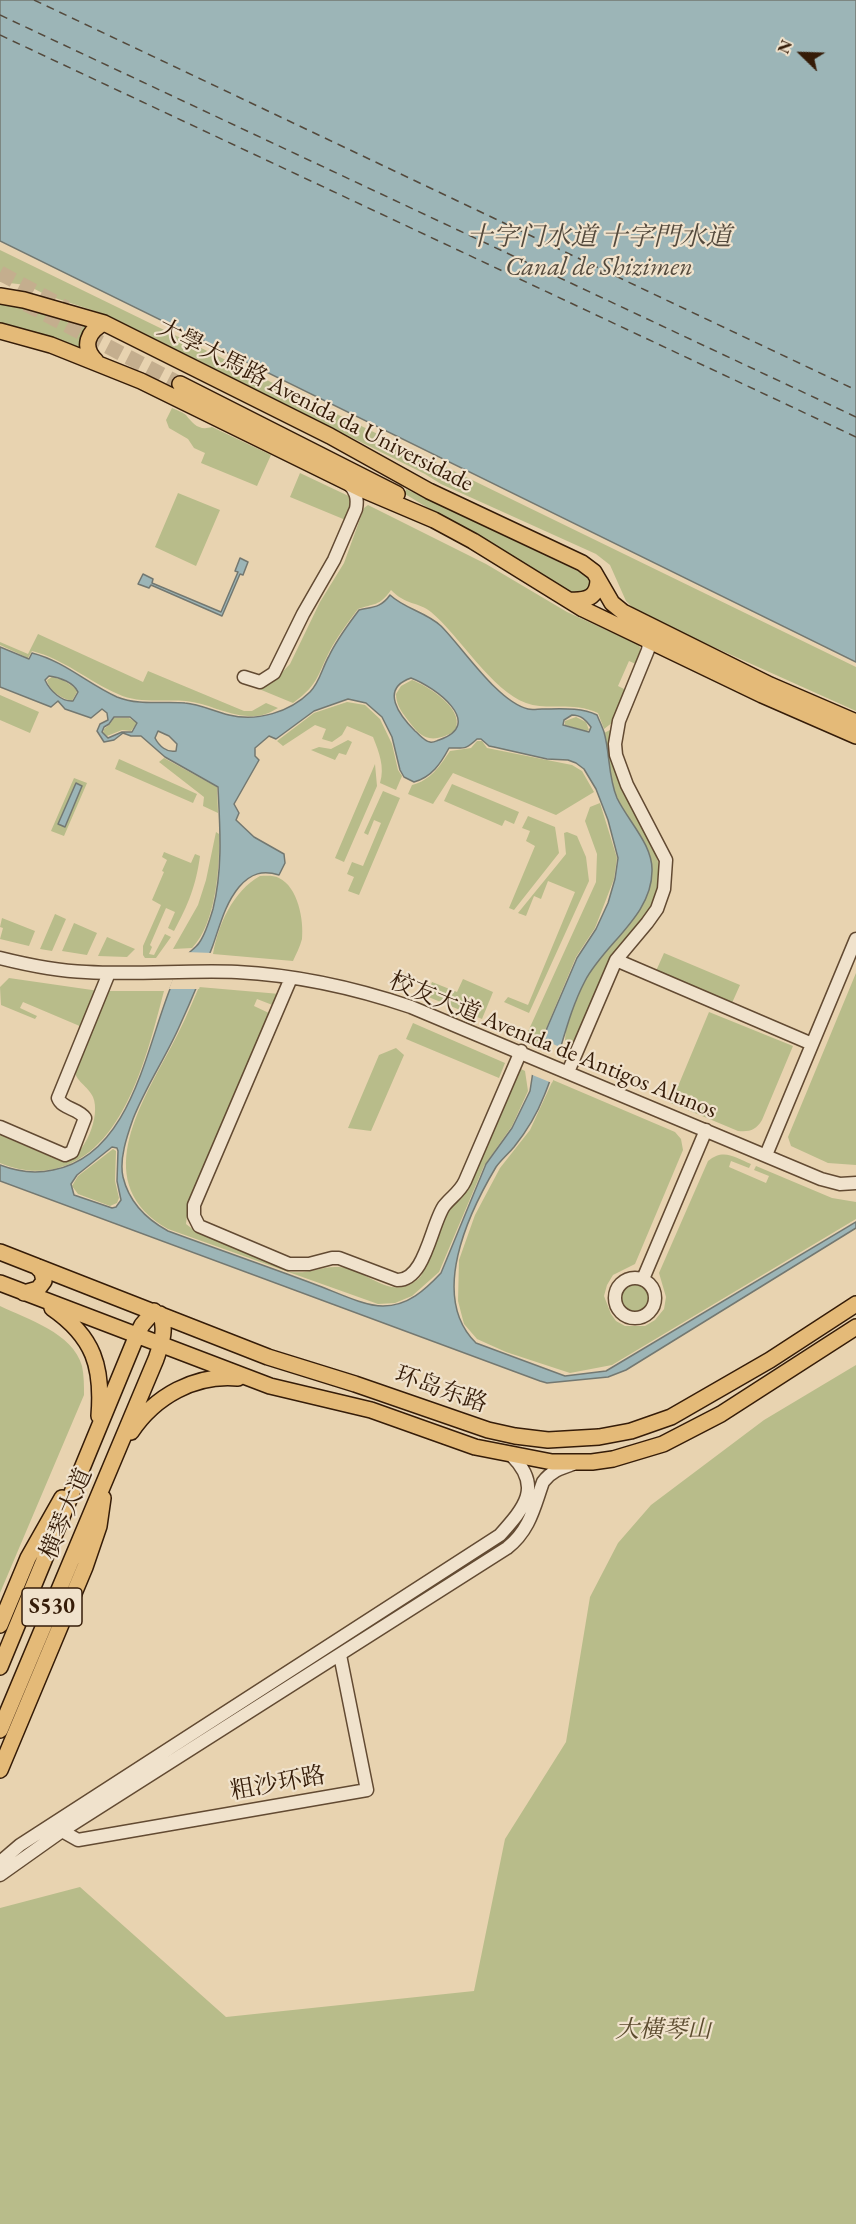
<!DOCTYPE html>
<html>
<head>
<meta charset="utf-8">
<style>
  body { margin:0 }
  #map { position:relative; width:856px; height:2224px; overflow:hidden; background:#e8d3b0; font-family:"EB Garamond",serif }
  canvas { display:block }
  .north { position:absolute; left:772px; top:24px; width:60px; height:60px; -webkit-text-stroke:4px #f0e2cc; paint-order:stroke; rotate:293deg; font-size:16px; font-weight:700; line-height:24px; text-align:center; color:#351c08 }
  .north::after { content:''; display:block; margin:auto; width:21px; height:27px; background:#351c08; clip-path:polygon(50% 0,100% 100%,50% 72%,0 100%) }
</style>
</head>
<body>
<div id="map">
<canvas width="856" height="2224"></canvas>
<div class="north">N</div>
</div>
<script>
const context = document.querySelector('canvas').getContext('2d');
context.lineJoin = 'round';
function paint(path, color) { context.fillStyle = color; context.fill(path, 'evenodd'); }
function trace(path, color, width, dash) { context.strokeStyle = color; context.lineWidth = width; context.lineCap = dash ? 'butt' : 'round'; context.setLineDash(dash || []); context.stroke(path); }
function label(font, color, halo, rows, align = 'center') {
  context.font = font + ' "EB Garamond","Noto Serif SC",serif'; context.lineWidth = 4.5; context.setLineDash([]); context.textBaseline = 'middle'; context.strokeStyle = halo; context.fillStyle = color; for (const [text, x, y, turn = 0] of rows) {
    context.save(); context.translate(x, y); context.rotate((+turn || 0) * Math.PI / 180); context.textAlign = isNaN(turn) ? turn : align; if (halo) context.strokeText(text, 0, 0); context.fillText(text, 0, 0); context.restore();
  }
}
const green = new Path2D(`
  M0 250 856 667V711L638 613 626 601 610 565 596 554 441 484 425 474 104 314 46 295 27 285 0 282Z
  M0 299 91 325 81 336 83 352 0 325Z
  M172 408C176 410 183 412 186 415 193 424 199 431 212 427L271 455 257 486 201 463 205 453 194 448 188 439 169 428 166 420Z
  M300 473 357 500 348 521 290 497Z
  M406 489 586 575 591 586 588 592 574 596 405 494Z
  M178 493 220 510 196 566 155 547Z
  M368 505 486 564 567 612 639 645 642 653 638 665 629 661 618 686 626 690 613 722 604 729 598 713C572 701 548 711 526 703 492 691 459 635 431 612 419 602 405 605 391 590 379 607 374 603 358 609 349 621 340 633 333 645 317 673 321 683 293 703L259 689 272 683 290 664 320 602 344 563 364 508Z
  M38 634 143 682 148 671 244 711H252L266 703 278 708C268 714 260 717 248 716 226 715 207 703 186 701 164 699 138 704 118 694 88 681 64 659 32 651L28 658 0 645V642L28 654Z
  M52 677 63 680 78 690 72 701C63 699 49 691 47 680Z
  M412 680C427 686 463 707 456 728 454 733 449 734 445 736 426 743 418 734 407 719 401 711 396 704 396 694L401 686Z
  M0 695 39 712 30 733 0 720Z
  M347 702 365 705 380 719 392 744 398 770 402 776 396 790 380 783C385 767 379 752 373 737L347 726 342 735 332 742 322 739 326 729 315 725 283 746 277 741 314 713Z
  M576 717 586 722 589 730 586 731 565 725V721Z
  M114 718H129L137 723 131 731 122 730 107 736 103 733 104 729 110 724Z
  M612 729 658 862 661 881 650 914 628 939 573 1052 565 1047C564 1018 581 981 599 958 610 944 626 932 635 917 641 907 646 867 649 854L616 797 608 764 604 733Z
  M348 740 352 742 346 755 339 753 335 760 311 750 319 747 331 749Z
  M477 741H482L487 748 572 765 582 771 594 792 556 815 453 773 433 804 408 794 412 785C431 780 439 767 450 751L471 748Z
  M164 758 217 787 218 813 203 806 204 797 159 762Z
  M119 759 197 794 193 803 115 769Z
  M375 764 377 786 344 862 335 858Z
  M74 778 87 783 64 836 51 831Z
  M452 784 519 812 514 824 505 820 502 826 444 801Z
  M383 791 400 798 359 895 348 891 354 877 347 874 352 862 363 866 381 823 374 820 368 835 364 833Z
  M600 803 617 858 614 879 595 928 576 957 540 1043 526 1036 596 882 597 854 585 821 590 807Z
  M528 816 555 827 559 853 514 910 509 908 535 846 526 841 530 831 522 828Z
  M216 832 219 834C220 866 216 924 192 948L173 949 198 905 206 880Z
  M567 832 577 836 586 857 589 881 529 1013 504 1002 508 997 528 1005 575 892 548 881 541 899 534 896 526 916 518 913 566 854 564 833Z
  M164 852 191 863 195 854 200 856C196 886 188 905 174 931L168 928 175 912 166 908 150 945 152 947 149 954 154 955 165 934 171 937 156 958H145L143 955V946L161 905 152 900 164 872 162 871 167 860 162 857Z
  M260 876C266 876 273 875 279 878 298 887 304 920 302 939 300 947 296 954 293 961L213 954C218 925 233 891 260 876Z
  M55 914 66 919 52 951 40 949Z
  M2 918 35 931 29 946 0 939 3 928 0 927Z
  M74 923 97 933 87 955 62 951Z
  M107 937 135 949 127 957 98 956Z
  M664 953 740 985 732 1003 656 971Z
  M856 973V1165L828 1163 791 1146 788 1137Z
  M9 978 99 991 82 1027 23 1002 20 1008 37 1016 35 1019 1 1005 0 987Z
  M463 979 493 992 482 1019 426 996 432 982 457 992Z
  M199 987 280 994 275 1006 257 999 254 1006 271 1014 187 1215 186 1224 195 1231 291 1272C311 1274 321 1266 338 1267 368 1268 393 1306 421 1276L447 1212 464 1194 470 1186 521 1069 525 1071 528 1091 512 1126 484 1166 439 1272 412 1296 395 1303 378 1304 168 1229C90 1185 139 1107 170 1049 181 1029 190 1008 199 987Z
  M109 991H164C148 1051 125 1154 54 1169 35 1173 17 1170 0 1163V1135L58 1160 65 1162C85 1155 101 1116 93 1097 89 1087 74 1080 75 1070Z
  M709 1012 793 1046 762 1120C756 1130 750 1132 738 1131L671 1103Z
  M413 1023 505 1063 499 1078 406 1039Z
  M396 1048 404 1055 371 1131 348 1128 379 1055Z
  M553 1080 675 1132 681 1139 683 1150 635 1264 613 1275 607 1285 604 1296 611 1314 616 1321 625 1326H645L655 1320 664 1309 666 1297 659 1273 708 1161C723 1148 735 1157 751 1164L749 1168 731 1161 729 1167 766 1183 769 1176 754 1170 756 1166 832 1198 856 1202V1219L612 1365 570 1373 506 1352 477 1339 464 1324 458 1301 459 1260 475 1215 500 1168 530 1130Z
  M113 1149 116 1151 115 1181 119 1198 117 1203 110 1206 78 1194 72 1186 78 1176Z
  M619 1297a16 16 0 1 1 32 0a16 16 0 1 1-32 0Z
  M0 1306C27 1319 73 1333 82 1366 84 1375 84 1386 84 1395L0 1593Z
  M856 1365V2224H0V1908L80 1887 226 2017 474 1991 505 1839 566 1742 590 1597 618 1543 651 1505 764 1420Z`);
const water = new Path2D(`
  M0 0H856V662L0 241Z
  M240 558 248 562 243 575 240 574 222 616 151 585 149 588 138 584 143 574 153 579 152 583 221 612 238 572 235 571Z
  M390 595C405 609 426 612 441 626 463 648 498 702 528 709 532 710 538 709 542 709 560 709 580 707 597 715 599 720 602 726 604 732 610 753 608 777 617 798 628 821 653 845 652 871 652 916 604 944 585 981 566 1017 560 1059 544 1096 537 1114 526 1132 514 1147 508 1154 501 1160 496 1167 468 1214 429 1297 476 1343L565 1376 606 1371 856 1222V1228L626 1370 608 1377 547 1383 540 1381 0 1181V1165C18 1172 34 1174 53 1170 132 1155 146 1046 172 984 175 976 179 966 183 959 187 953 195 949 199 943 205 935 210 919 213 909 223 869 220 828 218 787L165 757 141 736H131L123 733 114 740 104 742 97 731 100 724 108 720 107 713 102 709 91 718 65 709 58 701 51 707 0 687V647L29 659 32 653C64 661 88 684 117 697 139 706 163 701 185 703 200 704 215 712 229 715 257 722 290 712 310 692 320 682 322 668 329 656 337 639 348 625 359 610 372 607 381 608 390 595ZM49 676C60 677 74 683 78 692L73 701C62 702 50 691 45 680ZM411 678C435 687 486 724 439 740 436 741 433 743 430 742 424 741 420 735 415 731 400 716 379 689 411 678ZM348 699 366 703 382 717 392 737 400 770 404 777 414 782C432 777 441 763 449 748 465 748 465 750 477 739H481L489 746 494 747 547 759 568 760 576 763 584 769 596 789 608 820 618 858 615 879 608 903 596 929 577 958 547 1028 534 1065 530 1091 512 1128 486 1164 441 1273C425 1290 408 1306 383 1306 363 1306 334 1291 314 1284 266 1266 217 1249 168 1231 146 1219 129 1202 123 1177 119 1159 127 1136 133 1119 146 1086 166 1057 180 1025 192 999 203 972 213 945 220 925 225 904 239 887 251 873 263 870 279 875L285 863 284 854 254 837 236 820 239 813 234 804 259 760 255 756V748L269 736 276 739 314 711ZM572 715C581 715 586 720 591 727L589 732 563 725 564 720ZM114 717H130L137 723 132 732H122L108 738 102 732 104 727 109 724ZM158 731 169 736 177 744 176 751C167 753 159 746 155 738ZM112 1147 117 1148 118 1151 117 1181 121 1200 116 1207 112 1208 74 1195 71 1184 77 1175Z
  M76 783 82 786 65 827 58 824Z`);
const pier = new Path2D(`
  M185 952 212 953 199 989H169L182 956Z
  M540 1038 564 1049 552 1083 530 1074Z`);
const ferry = new Path2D(`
  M34 0 856 390
  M0 15 856 417
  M0 35 856 437`);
const majorTunnel = new Path2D(`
  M0 273 66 308
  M26 304 180 384`);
const minor = new Path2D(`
  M244 677 260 682 274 673 303 614 334 560 356 509C358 498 356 491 348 483
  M0 958C28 965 57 971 86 972 136 975 186 970 237 972 296 975 355 988 411 1007L821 1179 840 1184 856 1183
  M616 960 812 1044
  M291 978 194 1205V1216L199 1226 289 1264H309L332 1258H339L397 1280C425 1281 431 1225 444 1206 451 1197 460 1192 465 1181L521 1051
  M568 1072 616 960 647 923 657 909 664 889 666 860 627 785 616 755 615 744 619 721 648 650 649 643 646 638
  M0 1127 65 1155 72 1152 85 1118C78 1108 62 1109 58 1098L109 973
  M766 1155 856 939
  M615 1298a20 20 0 1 1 40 0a20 20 0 1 1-40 0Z
  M643 1279 706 1130
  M62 1831 78 1840 367 1790 340 1655
  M0 1862 20 1845 500 1535C524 1508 543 1487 512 1456
  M0 1875 62 1831 507 1548C530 1530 534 1507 543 1482 551 1471 561 1468 573 1464`);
const major = new Path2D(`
  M0 296 24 300 104 323 330 436 429 491 582 563 594 572 612 603 623 612 770 685 856 722
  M0 331 51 345 141 381 361 489 434 520 473 541 583 609 762 695 856 736
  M96 361C81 347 88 331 104 323
  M180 384 397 494
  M569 600C586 601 598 598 598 579
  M0 1252 268 1357 355 1384 488 1430 515 1436 548 1440 599 1437 631 1431 671 1417 770 1360 856 1304
  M0 1283 270 1386 371 1410 475 1447 552 1462H592L613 1459 663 1444 721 1414 856 1327
  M24 1293 38 1289 44 1281 42 1272 36 1266
  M52 1308C94 1337 103 1367 99 1416
  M131 1432C155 1396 195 1374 238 1378
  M0 1625 28 1558 62 1498
  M0 1667 137 1335 142 1325 154 1311
  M0 1730 156 1359C161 1344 167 1329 160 1314
  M0 1770 85 1567 99 1526 103 1498`);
const shields = [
  [52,1607,60]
];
const shieldNames = [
  ["S530",52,1607]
];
const streetNames = [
  ["大學大馬路 Avenida da Universidade",315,406,27],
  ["校友大道 Avenida de Antigos Alunos",553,1046,22],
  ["环岛东路",441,1390,19],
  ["横琴大道",67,1514,-67],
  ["粗沙环路",278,1784,-10]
];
const parkNames = [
  ["大橫琴山",663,2030]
];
const waterNames = [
  ["十字门水道 十字門水道",599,238],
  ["Canal de Shizimen",599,268]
];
paint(green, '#b8bc8a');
paint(water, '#9cb5b7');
trace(water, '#737871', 1.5);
paint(pier, '#e8d3b0');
trace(ferry, '#544a3d', 1.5, [8, 6]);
trace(majorTunnel, '#c4ae8e', 15, [15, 8]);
trace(minor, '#624a32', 15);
trace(major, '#351c08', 18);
trace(minor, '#f0e2cc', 12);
trace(major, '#e4ba78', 15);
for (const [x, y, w] of shields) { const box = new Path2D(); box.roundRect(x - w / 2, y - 19, w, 38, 4.5); context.fillStyle = '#f0e2cc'; context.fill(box); trace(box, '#351c08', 1.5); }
label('bold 22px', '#351c08', null, shieldNames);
label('24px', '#351c08', '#f0e2cc', streetNames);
label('italic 24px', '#5c4c2f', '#f0e2cc', parkNames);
label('italic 26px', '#544a3d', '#f0e2cc', waterNames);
</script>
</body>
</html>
